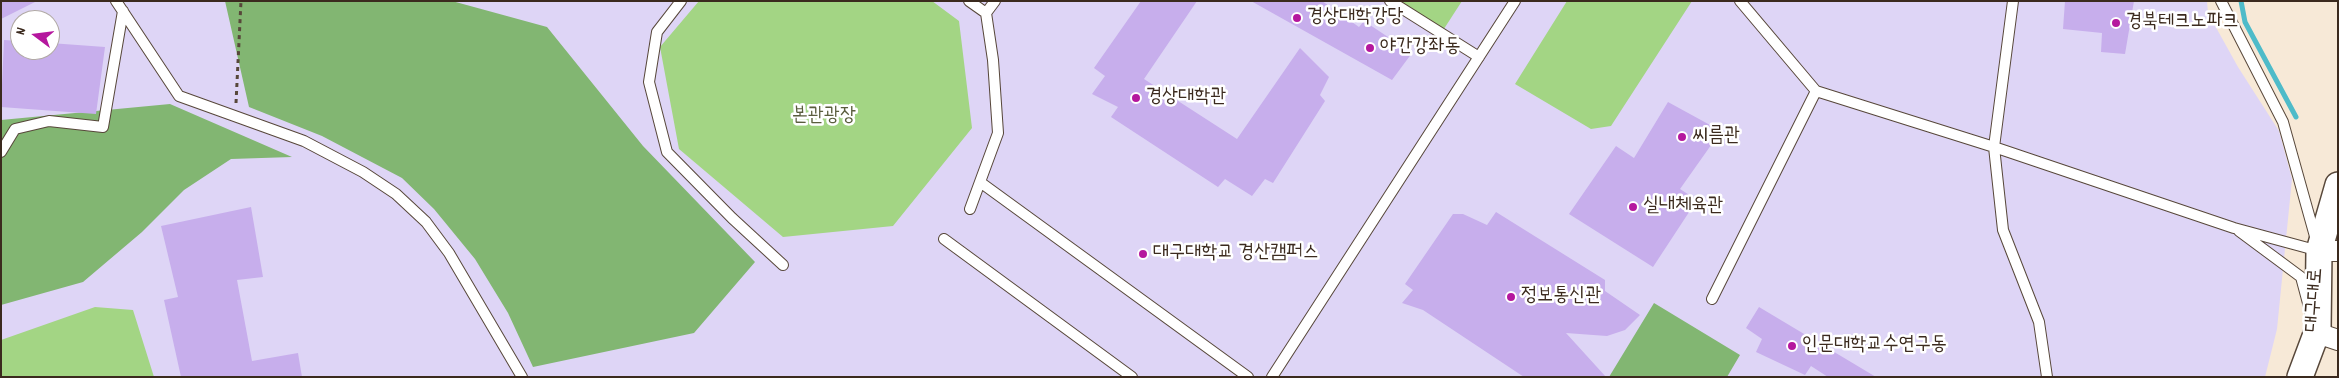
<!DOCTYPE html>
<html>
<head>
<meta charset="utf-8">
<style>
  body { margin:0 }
  #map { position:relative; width:2339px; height:378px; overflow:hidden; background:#f7e9d7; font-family:Dekko,sans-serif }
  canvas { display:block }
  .frame { position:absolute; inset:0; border:2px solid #3b2a1e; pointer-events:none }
  .north { position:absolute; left:10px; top:10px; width:50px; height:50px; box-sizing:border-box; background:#fff; border:1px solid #b1aaa5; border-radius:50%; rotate:285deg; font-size:14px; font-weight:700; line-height:20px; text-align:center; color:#3b2a1e }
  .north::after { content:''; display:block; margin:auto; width:18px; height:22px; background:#b5179e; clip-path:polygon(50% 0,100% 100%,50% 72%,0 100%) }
</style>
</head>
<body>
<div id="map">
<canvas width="2339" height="378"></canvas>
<div class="frame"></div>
<div class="north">N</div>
</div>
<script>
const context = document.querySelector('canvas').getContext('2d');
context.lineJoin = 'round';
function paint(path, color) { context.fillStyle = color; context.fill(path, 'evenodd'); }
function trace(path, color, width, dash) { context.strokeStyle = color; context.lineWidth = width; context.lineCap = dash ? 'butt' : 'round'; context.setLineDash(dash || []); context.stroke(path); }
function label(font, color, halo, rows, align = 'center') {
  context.font = font + ' Dekko,"Poor Story",sans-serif'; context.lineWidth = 5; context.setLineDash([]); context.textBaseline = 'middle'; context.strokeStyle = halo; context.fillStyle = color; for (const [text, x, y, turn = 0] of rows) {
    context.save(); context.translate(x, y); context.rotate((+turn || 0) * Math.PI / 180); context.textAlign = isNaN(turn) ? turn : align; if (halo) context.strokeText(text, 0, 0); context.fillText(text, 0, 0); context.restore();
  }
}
const built = new Path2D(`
  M1 1H2207L2208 13 2238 67 2279 131 2292 179 2277 329 2265 377H1ZM20 20H50V50H20Z`);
const green = new Path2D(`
  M699 1H932L959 21 972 128 893 226 783 237 679 149 660 47Z
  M1386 1H1462L1440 35Z
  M1567 1H1692L1611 126 1591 129 1515 84Z
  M95 307 133 310 154 377H1V340Z`);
const forest = new Path2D(`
  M225 1H452L547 27 643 146 755 262 694 333 533 367 508 313 475 259 434 209 402 178 322 136 249 107Z
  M170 104 292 157 231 159 184 190 142 232 83 282 1 305V120Z
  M1654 303 1740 355 1727 377H1609Z`);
const stream = new Path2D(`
  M2241 1 2245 22 2296 117`);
const building = new Path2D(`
  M1 1H37L1 19Z
  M1141 1H1197L1144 79 1237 139 1300 48 1329 77 1320 95 1325 101 1273 183 1265 179 1252 196 1225 179 1218 187 1111 117 1118 107 1092 94 1105 76 1094 68Z
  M1251 1H1322L1359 27 1364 21 1412 53 1392 80Z
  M2065 1H2134L2125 54 2101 52 2102 33 2063 29Z
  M4 40 20 41V50H50V43L105 47 96 114 1 107Z
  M1668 102 1721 131 1680 189 1697 200 1653 267 1569 214 1616 146 1634 158Z
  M251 207 263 277 237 280 252 361 298 353 302 377H181L164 300 178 297 161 226Z
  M1496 212 1605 280V291L1640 315 1625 330 1607 336 1566 333 1606 377H1524L1423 310 1402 303 1413 290 1405 284 1453 214H1463L1487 225Z
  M1759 307 1876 377H1828L1811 366 1805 375 1756 352 1762 339 1746 328Z`);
const path = new Path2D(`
  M236 103 241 1`);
const service = new Path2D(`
  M116 1 179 96 304 141 363 172 396 194 426 222 449 253 522 377
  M681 1 657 32 649 82 667 152 732 218 783 265
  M969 1 986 13
  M1390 1 1479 57
  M1740 1 1816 91 1994 147 2234 228 2319 251
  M2013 1 1994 147 2003 230 2039 322 2047 377
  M2221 1 2283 122 2316 240
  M1 152 15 129 49 121 103 127 123 11
  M980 182 1248 377
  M970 209 998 133 993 60 986 13 995 1
  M2239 231 2301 277 2309 307
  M944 239 1132 377
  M1712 299 1816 91
  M1272 377 1515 1`);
const minor = new Path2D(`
  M2319 251H2338
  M2317 333 2338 340`);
const tertiary = new Path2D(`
  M2300 377 2318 329 2319 251 2338 185`);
const markers = [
  [1297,18,5,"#b5179e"],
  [2116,23,5,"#b5179e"],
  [1370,48,5,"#b5179e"],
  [1136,98,5,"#b5179e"],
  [1682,137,5,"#b5179e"],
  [1633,207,5,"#b5179e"],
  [1143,254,5,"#b5179e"],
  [1511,297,5,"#b5179e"],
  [1792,346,5,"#b5179e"]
];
const poiNames = [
  ["경상대학강당",1307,18],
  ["경북테크노파크",2126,23],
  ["야간강좌동",1380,48],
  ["경상대학관",1146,98],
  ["씨름관",1692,137],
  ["실내체육관",1643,207],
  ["대구대학교 경산캠퍼스",1153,254],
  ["정보통신관",1521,297],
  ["인문대학교수연구동",1802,346]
];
const parkNames = [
  ["본관광장",824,117]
];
const streetNames = [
  ["대구대로",2316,300,-86]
];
paint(built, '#ded5f6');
paint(green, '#a3d584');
paint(forest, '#82b672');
trace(stream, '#4ebbc9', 5);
paint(building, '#c7aeec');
trace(service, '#57473a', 12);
trace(minor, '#57473a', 22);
trace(tertiary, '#57473a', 28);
trace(path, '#57473a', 3, [4, 4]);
trace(service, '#fff', 10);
trace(minor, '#fff', 20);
trace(tertiary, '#fff', 25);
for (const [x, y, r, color] of markers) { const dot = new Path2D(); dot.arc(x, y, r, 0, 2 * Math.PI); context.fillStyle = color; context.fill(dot); trace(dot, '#fff', 2); }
label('20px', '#3b2a1e', '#fff', poiNames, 'left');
label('20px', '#5a5d3d', '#fff', parkNames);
label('20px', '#3b2a1e', '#fff', streetNames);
</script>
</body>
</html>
